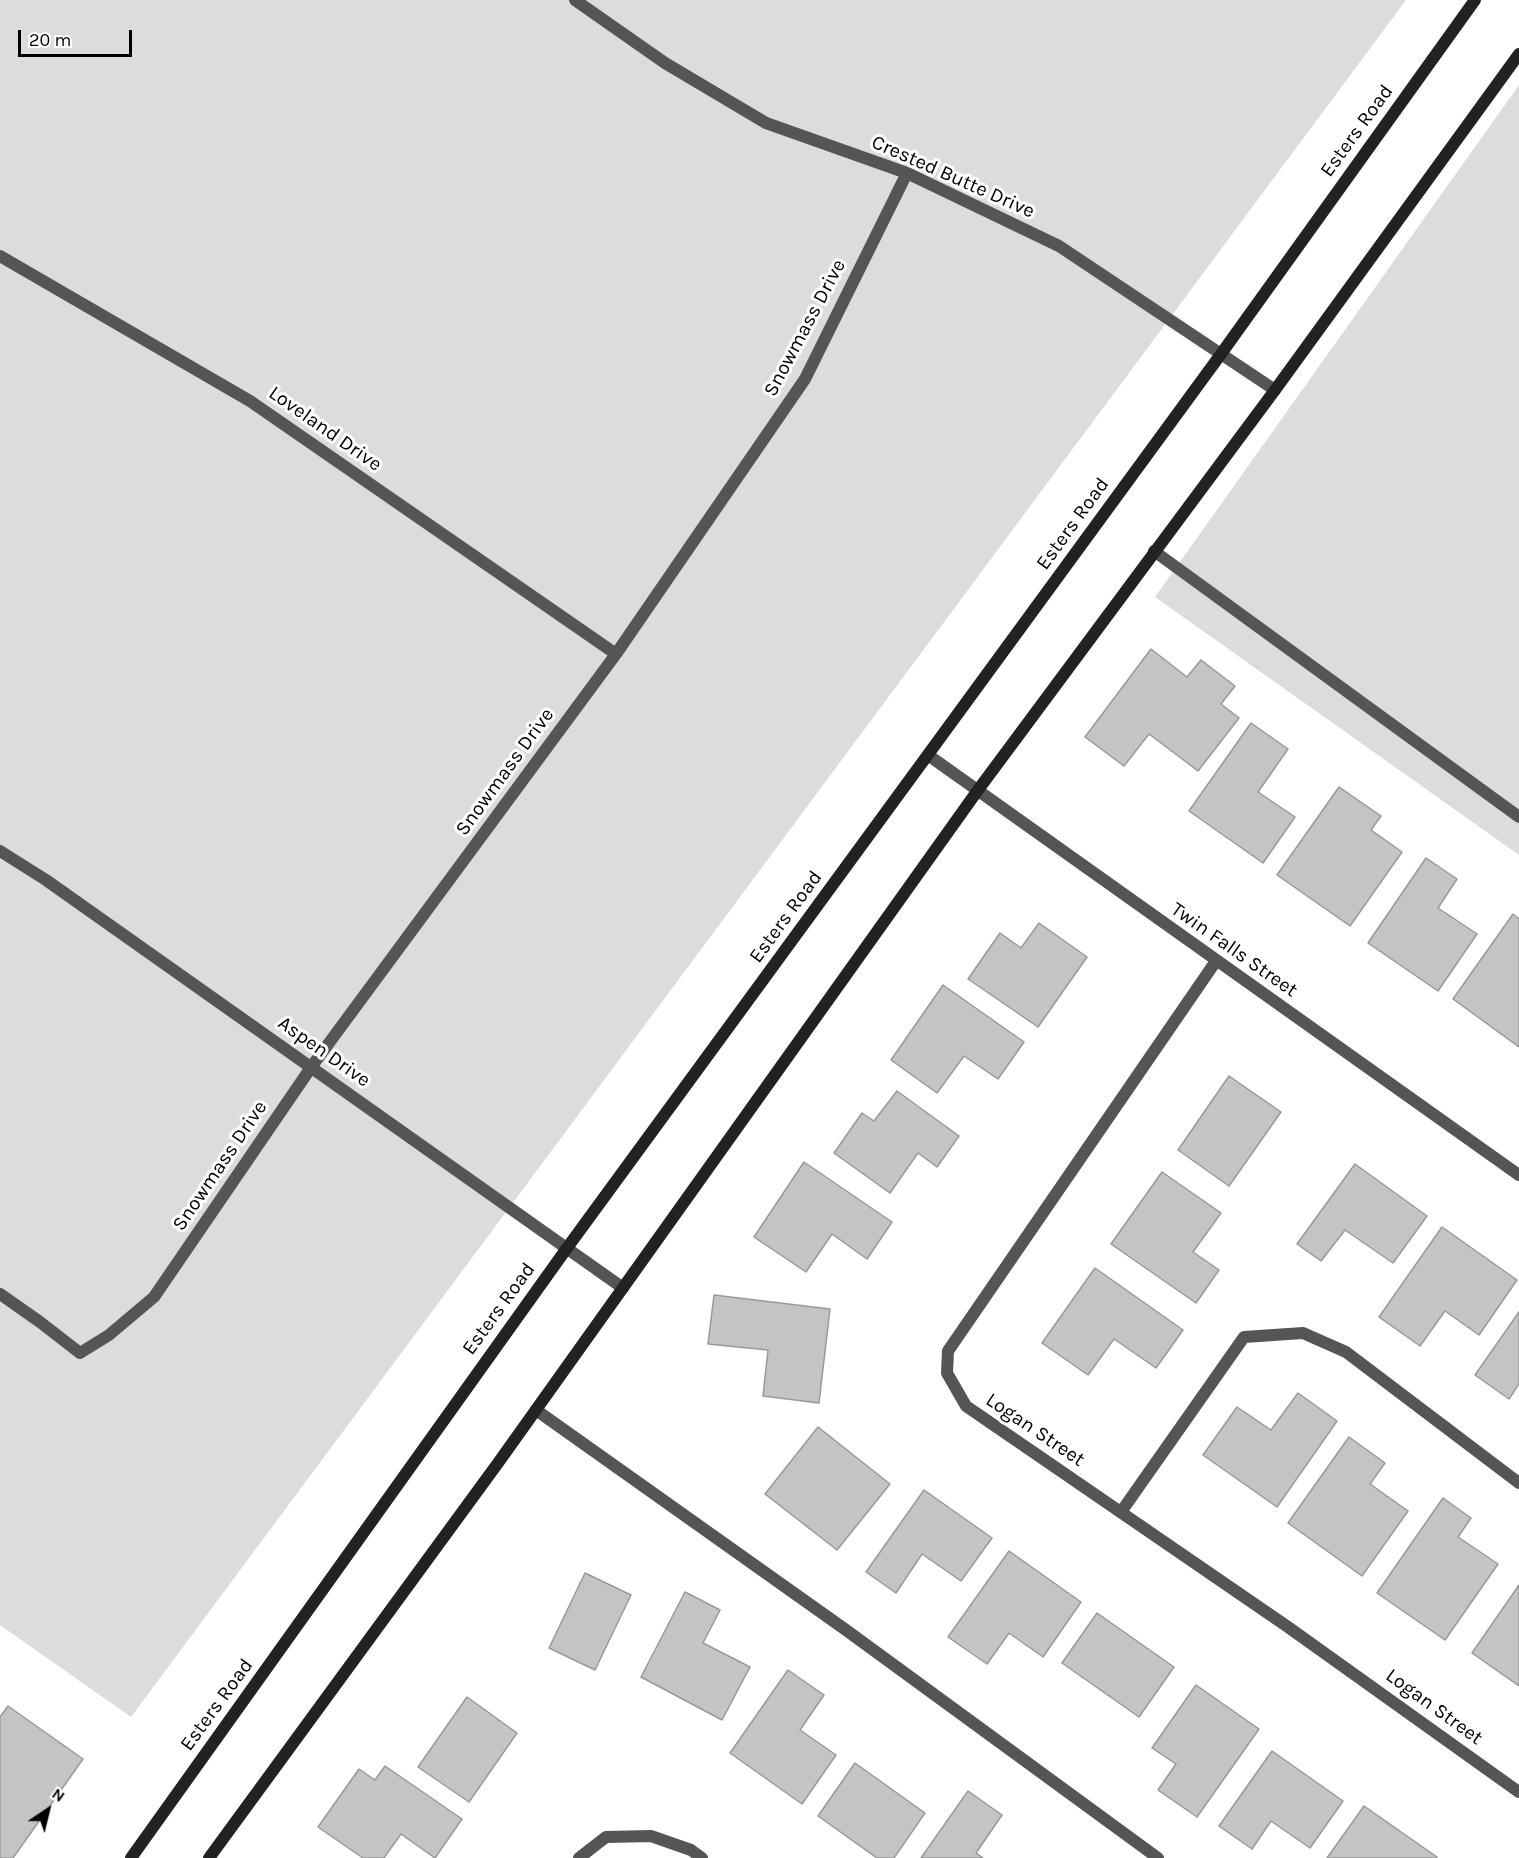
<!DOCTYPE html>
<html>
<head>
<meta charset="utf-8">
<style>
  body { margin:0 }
  #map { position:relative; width:1519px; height:1858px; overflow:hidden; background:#fff; font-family:Karla,sans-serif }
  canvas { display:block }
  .north { position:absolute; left:18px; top:1780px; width:60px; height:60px; -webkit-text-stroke:4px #fff; paint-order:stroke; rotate:35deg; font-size:16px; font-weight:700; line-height:24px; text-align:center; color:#000 }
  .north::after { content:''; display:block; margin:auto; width:21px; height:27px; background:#000; clip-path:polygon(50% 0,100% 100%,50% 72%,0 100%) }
  .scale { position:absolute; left:18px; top:30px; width:114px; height:27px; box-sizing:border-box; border:3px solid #000; border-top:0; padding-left:8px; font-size:18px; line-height:21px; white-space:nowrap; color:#000; -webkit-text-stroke:4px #fff; paint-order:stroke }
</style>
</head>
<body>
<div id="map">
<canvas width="1519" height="1858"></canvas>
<div class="north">N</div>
<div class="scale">20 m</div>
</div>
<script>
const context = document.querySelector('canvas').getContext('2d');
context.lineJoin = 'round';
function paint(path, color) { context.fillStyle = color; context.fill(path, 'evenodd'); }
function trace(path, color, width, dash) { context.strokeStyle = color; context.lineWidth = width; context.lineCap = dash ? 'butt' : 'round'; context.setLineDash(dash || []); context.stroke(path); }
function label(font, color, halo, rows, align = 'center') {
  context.font = font + ' Karla,sans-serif'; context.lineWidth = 6; context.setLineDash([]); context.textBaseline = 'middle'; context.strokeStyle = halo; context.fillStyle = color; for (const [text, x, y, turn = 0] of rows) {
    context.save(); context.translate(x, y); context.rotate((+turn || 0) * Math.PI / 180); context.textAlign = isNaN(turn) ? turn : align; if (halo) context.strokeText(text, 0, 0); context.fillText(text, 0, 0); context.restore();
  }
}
const green = new Path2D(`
  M0 0H1406L131 1717 0 1625Z
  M1519 85V855L1155 597Z`);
const building = new Path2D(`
  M1151 649 1187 677 1201 660 1235 686 1221 704 1239 718 1198 771 1149 734 1124 766 1085 737Z
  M1251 723 1288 749 1258 792 1295 817 1263 863 1189 811Z
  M1339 787 1381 816 1371 830 1402 852 1350 926 1277 875Z
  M1426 858 1457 879 1438 908 1477 934 1438 991 1368 943Z
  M1513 914 1519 919V1047L1453 999Z
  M1039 923 1087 957 1038 1027 968 979 1000 933 1021 948Z
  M943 985 1024 1042 998 1079 964 1056 937 1093 891 1060Z
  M1229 1076 1281 1112 1229 1186 1178 1150Z
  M897 1091 959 1136 937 1167 918 1153 890 1193 834 1153 862 1113 874 1121Z
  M804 1162 892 1222 867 1259 832 1234 806 1272 754 1237Z
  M1355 1164 1427 1216 1393 1263 1345 1230 1321 1261 1297 1244Z
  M1162 1172 1221 1213 1193 1252 1219 1270 1196 1303 1111 1244Z
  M1442 1227 1517 1280 1479 1335 1445 1311 1420 1346 1379 1317Z
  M1095 1268 1183 1330 1156 1368 1114 1339 1088 1375 1042 1343Z
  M714 1295 830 1309 819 1403 763 1396 768 1350 708 1344Z
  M1519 1312V1384L1509 1399 1475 1375Z
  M1298 1393 1337 1421 1277 1507 1203 1455 1237 1407 1271 1430Z
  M818 1427 890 1484 837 1550 765 1494Z
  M1349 1437 1385 1463 1370 1484 1408 1511 1362 1576 1288 1523Z
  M924 1490 992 1538 961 1581 922 1554 896 1593 866 1572Z
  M1443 1498 1471 1518 1458 1537 1498 1564 1445 1640 1377 1593Z
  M1009 1551 1081 1602 1043 1657 1009 1633 987 1664 948 1637Z
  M585 1573 631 1595 595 1670 549 1648Z
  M1519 1585V1686L1472 1653Z
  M685 1592 720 1610 703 1643 750 1667 722 1720 641 1677Z
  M1097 1613 1174 1667 1139 1717 1062 1663Z
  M788 1670 824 1695 800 1730 836 1755 802 1804 730 1753Z
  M1196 1685 1259 1729 1197 1817 1158 1790 1176 1764 1152 1748Z
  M467 1697 517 1733 469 1802 418 1767Z
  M8 1706 83 1759 13 1858H0V1717Z
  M1272 1751 1343 1801 1310 1848 1271 1821 1252 1849 1219 1826Z
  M855 1763 925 1813 894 1858H877L818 1816Z
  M385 1766 462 1819 435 1858 401 1834 384 1858H363L318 1827 359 1769 375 1780Z
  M968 1791 1002 1815 976 1853 983 1858H921Z
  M1364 1806 1437 1857 1436 1858H1327Z`);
const service = new Path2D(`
  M1154 551 1519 817
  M536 1410 846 1630 1158 1858
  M1121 1512 1244 1337 1303 1333 1346 1352 1519 1483`);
const minor = new Path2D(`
  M575 0 665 63 766 123 907 173 1059 246 1275 390
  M0 256 250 401 616 654
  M928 755 1519 1175
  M0 851 46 880 623 1288
  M1216 961 948 1351 947 1373 966 1406 1288 1627 1519 1792
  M0 1294 40 1322 80 1353 109 1335 154 1297 312 1066 616 654 805 379 907 173
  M579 1858 606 1837 651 1836 691 1850 702 1858`);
const secondary = new Path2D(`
  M131 1858 567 1248 1221 354 1475 0
  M209 1858 498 1463 978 790 1275 390 1519 54`);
const streetNames = [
  ["Esters Road",1357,131,-54],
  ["Crested Butte Drive",953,177,24],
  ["Snowmass Drive",805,328,-62],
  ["Loveland Drive",325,429,35],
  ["Esters Road",1073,524,-54],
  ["Snowmass Drive",505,772,-54],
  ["Esters Road",786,917,-54],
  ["Twin Falls Street",1234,950,35],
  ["Aspen Drive",324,1052,35],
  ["Snowmass Drive",220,1166,-56],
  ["Esters Road",499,1309,-54],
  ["Logan Street",1035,1430,34],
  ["Esters Road",217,1705,-54],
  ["Logan Street",1434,1707,36]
];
paint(green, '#dcdcdc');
paint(building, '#c4c4c4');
trace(building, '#999', 1.5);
trace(service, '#555', 12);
trace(minor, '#555', 12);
trace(secondary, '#222', 12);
label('20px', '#000', '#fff', streetNames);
</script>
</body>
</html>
